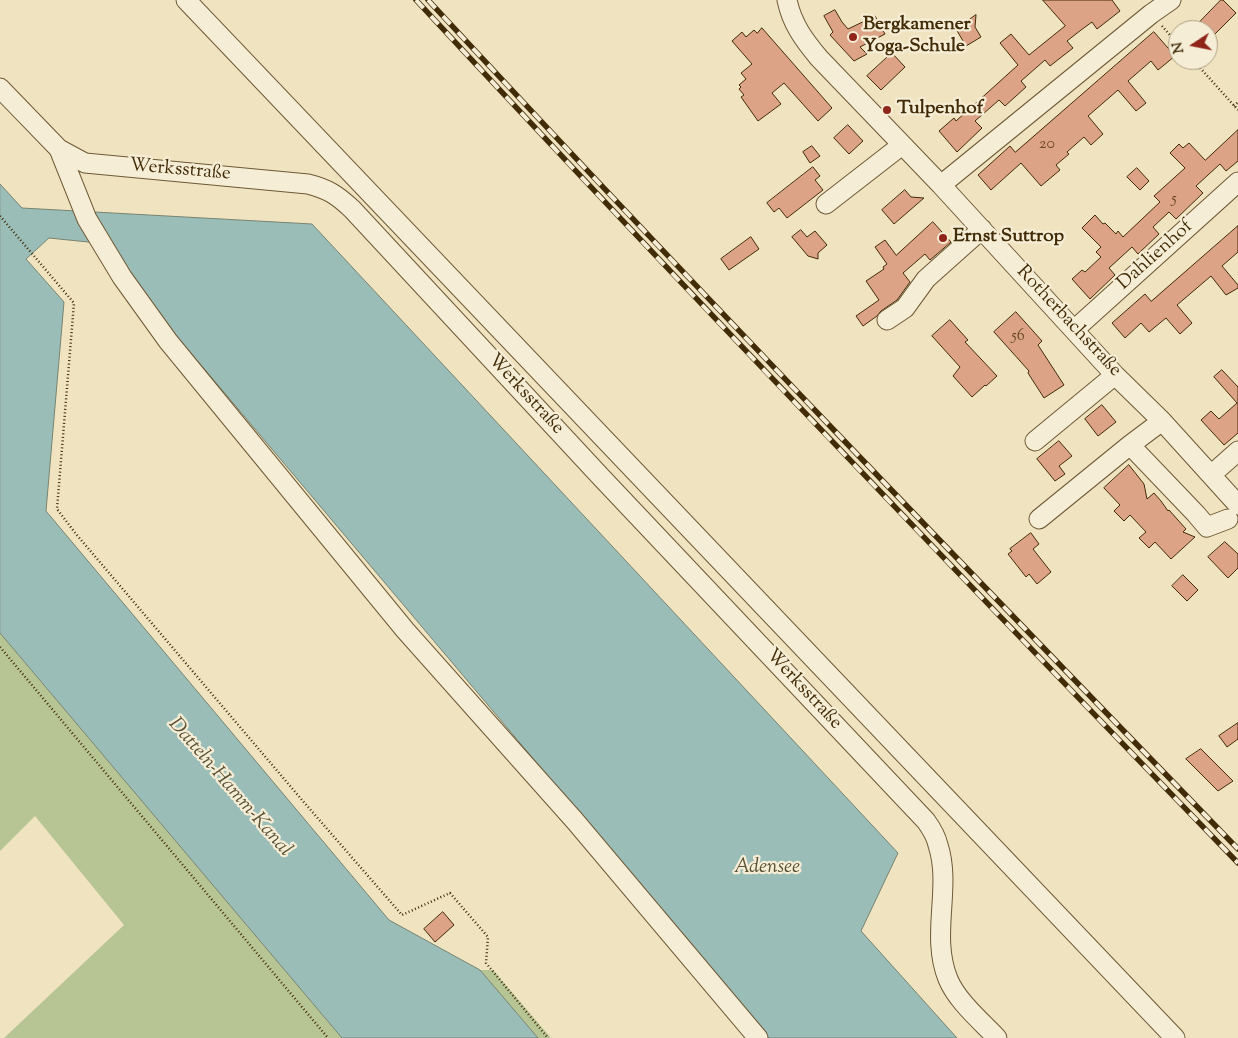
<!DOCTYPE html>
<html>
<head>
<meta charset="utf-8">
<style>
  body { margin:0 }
  #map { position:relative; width:1238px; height:1038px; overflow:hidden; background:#f0e3c0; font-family:"Sorts Mill Goudy",serif }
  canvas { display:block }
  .north { position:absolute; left:1168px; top:20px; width:50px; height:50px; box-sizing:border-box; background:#f5edd6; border:1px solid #ad9f83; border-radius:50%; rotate:259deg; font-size:14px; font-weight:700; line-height:20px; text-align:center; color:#422b07 }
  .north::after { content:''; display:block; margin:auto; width:18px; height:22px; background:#8f2418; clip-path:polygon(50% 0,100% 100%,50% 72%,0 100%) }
</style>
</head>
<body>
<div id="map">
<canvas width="1238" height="1038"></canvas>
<div class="north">N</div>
</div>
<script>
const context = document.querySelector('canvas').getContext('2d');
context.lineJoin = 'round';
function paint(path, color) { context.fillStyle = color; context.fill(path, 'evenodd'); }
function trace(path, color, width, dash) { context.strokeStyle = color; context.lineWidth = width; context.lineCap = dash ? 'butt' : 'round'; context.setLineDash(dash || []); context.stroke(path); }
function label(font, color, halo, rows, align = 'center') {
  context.font = font + ' "Sorts Mill Goudy",serif'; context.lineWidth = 4.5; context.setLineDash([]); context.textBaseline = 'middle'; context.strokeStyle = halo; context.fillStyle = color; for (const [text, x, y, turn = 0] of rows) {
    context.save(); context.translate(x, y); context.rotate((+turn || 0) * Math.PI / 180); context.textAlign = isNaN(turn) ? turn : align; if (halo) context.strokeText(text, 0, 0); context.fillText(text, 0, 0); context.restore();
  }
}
const green = new Path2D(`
  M0 633 342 1038H4L124 925 35 816 0 851Z
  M480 970H493L551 1038H538Z`);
const water = new Path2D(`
  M0 184 22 208 312 224 898 853 861 931 957 1038H769L98 243 49 238 26 259 64 302 46 511 389 920 480 970 538 1038H342L0 633Z`);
const building = new Path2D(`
  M1043 0H1112L1120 11 1097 29 1092 22 1081 30 1067 41 1073 48 1050 66 1045 60 1021 81 1026 87 1015 97 1005 106 999 100 975 121 982 128 957 152 939 131 954 118 956 121 1018 65 1000 43 1011 34 1029 55 1065 26Z
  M1221 0H1223L1236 13 1208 41V30H1192Z
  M835 10 842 22 848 29 875 16 885 34 860 47 867 54 854 61 830 35 833 32 824 16Z
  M976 15 975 27 981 37 966 46 956 29Z
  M762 28 832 108 818 121 784 83 772 93 781 104 758 121 741 97 744 95 739 89 741 87 739 85 746 79 741 73 752 64 732 41 742 32 746 37 754 30 757 33Z
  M1154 32 1175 56 1158 70 1151 61 1128 81 1146 103 1136 111 1118 90 1088 116 1103 134 1091 145 1084 137 1067 152 1069 154 1056 165 1060 170 1041 186 1021 163 991 190 978 175 1010 146 1015 152Z
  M892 53 905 67 881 90 867 76Z
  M848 125 863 141 849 154 834 138Z
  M1238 130V161L1226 171 1220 164 1196 186 1203 193 1176 219 1169 212 1153 227 1159 234 1138 254 1132 247 1109 268 1115 275 1090 299 1072 279 1082 270 1085 272 1101 257 1096 252 1101 247 1082 228 1095 215 1103 224 1105 223 1116 234 1118 231 1123 237 1160 202 1154 196 1185 168 1170 153 1179 144 1183 148 1189 143 1205 160Z
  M812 146 820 156 810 163 803 152Z
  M813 167 820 176 815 180 823 190 787 218 779 208 774 212 767 203Z
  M1137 168 1149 181 1140 190 1127 177Z
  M905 190 911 197 924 198 894 224 882 210Z
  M933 222 951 242 930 260 925 254 903 273 910 282 897 300 881 311 877 316 863 326 856 316 879 300 866 281 884 269 883 267 887 264 875 247 885 240 896 255Z
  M1238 226V252L1222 266 1238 285V288L1226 295 1211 276 1177 305 1192 323 1180 334 1166 318 1149 332 1141 323 1125 338 1112 323 1145 294 1151 301Z
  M801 230 807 237 815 231 827 245 818 253V259L808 256 792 237Z
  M751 237 759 249 729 270 721 259Z
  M1016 312 1042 341 1038 345 1064 385 1044 398 1028 373 1029 371 994 332Z
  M950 320 968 340 965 342 997 376 986 386 985 385 972 397 953 376 960 367 932 336Z
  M1222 370 1238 387V433L1224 445 1201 420 1211 411 1219 419 1237 403 1214 377Z
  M1102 405 1116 422 1098 436 1085 419Z
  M1059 441 1072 456 1059 466 1065 474 1055 481 1037 459Z
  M1129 465 1144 484 1147 499 1154 493 1161 501 1168 511 1169 510 1186 529 1183 532 1195 537 1171 559 1155 542 1149 548 1139 538 1146 532 1130 515 1124 521 1114 511 1120 505 1104 488Z
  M1031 533 1039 544 1033 549 1051 572 1037 584 1029 574 1026 577 1008 554 1012 551 1010 549Z
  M1225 542 1238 554V568L1228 578 1208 557Z
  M1183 575 1198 590 1187 601 1172 586Z
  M1238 723V739L1227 747 1219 736Z
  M1201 749 1233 781 1218 791 1186 759Z
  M443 912 454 925 435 942 424 929Z`);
const path = new Path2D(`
  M1162 26 1178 44
  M1193 60 1238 110
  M1234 106 1238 102
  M0 216 74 303 57 509 76 534 302 800 402 915 450 893 488 937 486 963 548 1038
  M0 647 328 1038`);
const minor = new Path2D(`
  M186 0 1175 1038
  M787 0C792 24 804 40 819 58L941 185 1115 375 1162 421 1238 505
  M0 88 59 149 85 163 308 184C328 189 337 195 352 209L600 476 926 821C931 828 936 836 938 845 952 888 930 935 948 979 957 1001 981 1021 997 1038
  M59 149 87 219 122 277 168 341 405 630 575 821 758 1038
  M941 185 1151 14 1171 0
  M826 204 902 145
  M887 320 905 308 926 279 982 229
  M1074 330 1238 182
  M1035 441 1115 375
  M1130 445 1196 514 1207 527 1228 519
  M1211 475 1238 451
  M1039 519 1130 445 1162 421`);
const rail = new Path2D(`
  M416 0C686 291 962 578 1238 863
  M428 0C694 287 966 568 1238 849`);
const markers = [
  [853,37,5,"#8f2418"],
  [887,110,5,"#8f2418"],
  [943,238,5,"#8f2418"]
];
const numberNames = [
  ["20",1047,145],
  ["5",1174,200],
  ["56",1018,337]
];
const poiNames = [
  ["Bergkamener",863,26],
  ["Yoga-Schule",863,48],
  ["Tulpenhof",897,110],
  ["Ernst Suttrop",953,238]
];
const streetNames = [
  ["Werksstraße",180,171,5],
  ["Dahlienhof",1156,256,-42],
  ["Rotherbachstraße",1068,322,47],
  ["Werksstraße",525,395,47],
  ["Werksstraße",803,690,47]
];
const waterNames = [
  ["Datteln-Hamm-Kanal",229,788,49],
  ["Adensee",767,869]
];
paint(green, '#b7c494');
paint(water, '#9bbdb8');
trace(water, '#778371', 1);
paint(building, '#dda386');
trace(building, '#422b07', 1);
trace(minor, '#6e5935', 21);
trace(path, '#422b07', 2.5, [1, 2.5]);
trace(minor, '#f5edd6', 19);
trace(rail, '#422b07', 5.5);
trace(rail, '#f5edd6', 4, [11]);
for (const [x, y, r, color] of markers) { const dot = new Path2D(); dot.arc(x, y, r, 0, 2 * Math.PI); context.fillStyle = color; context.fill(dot); trace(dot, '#f5edd6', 2); }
label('16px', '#694927', null, numberNames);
label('bold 19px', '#422b07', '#f5edd6', poiNames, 'left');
label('19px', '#422b07', '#f5edd6', streetNames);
label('italic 20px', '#585033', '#f5edd6', waterNames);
</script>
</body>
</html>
